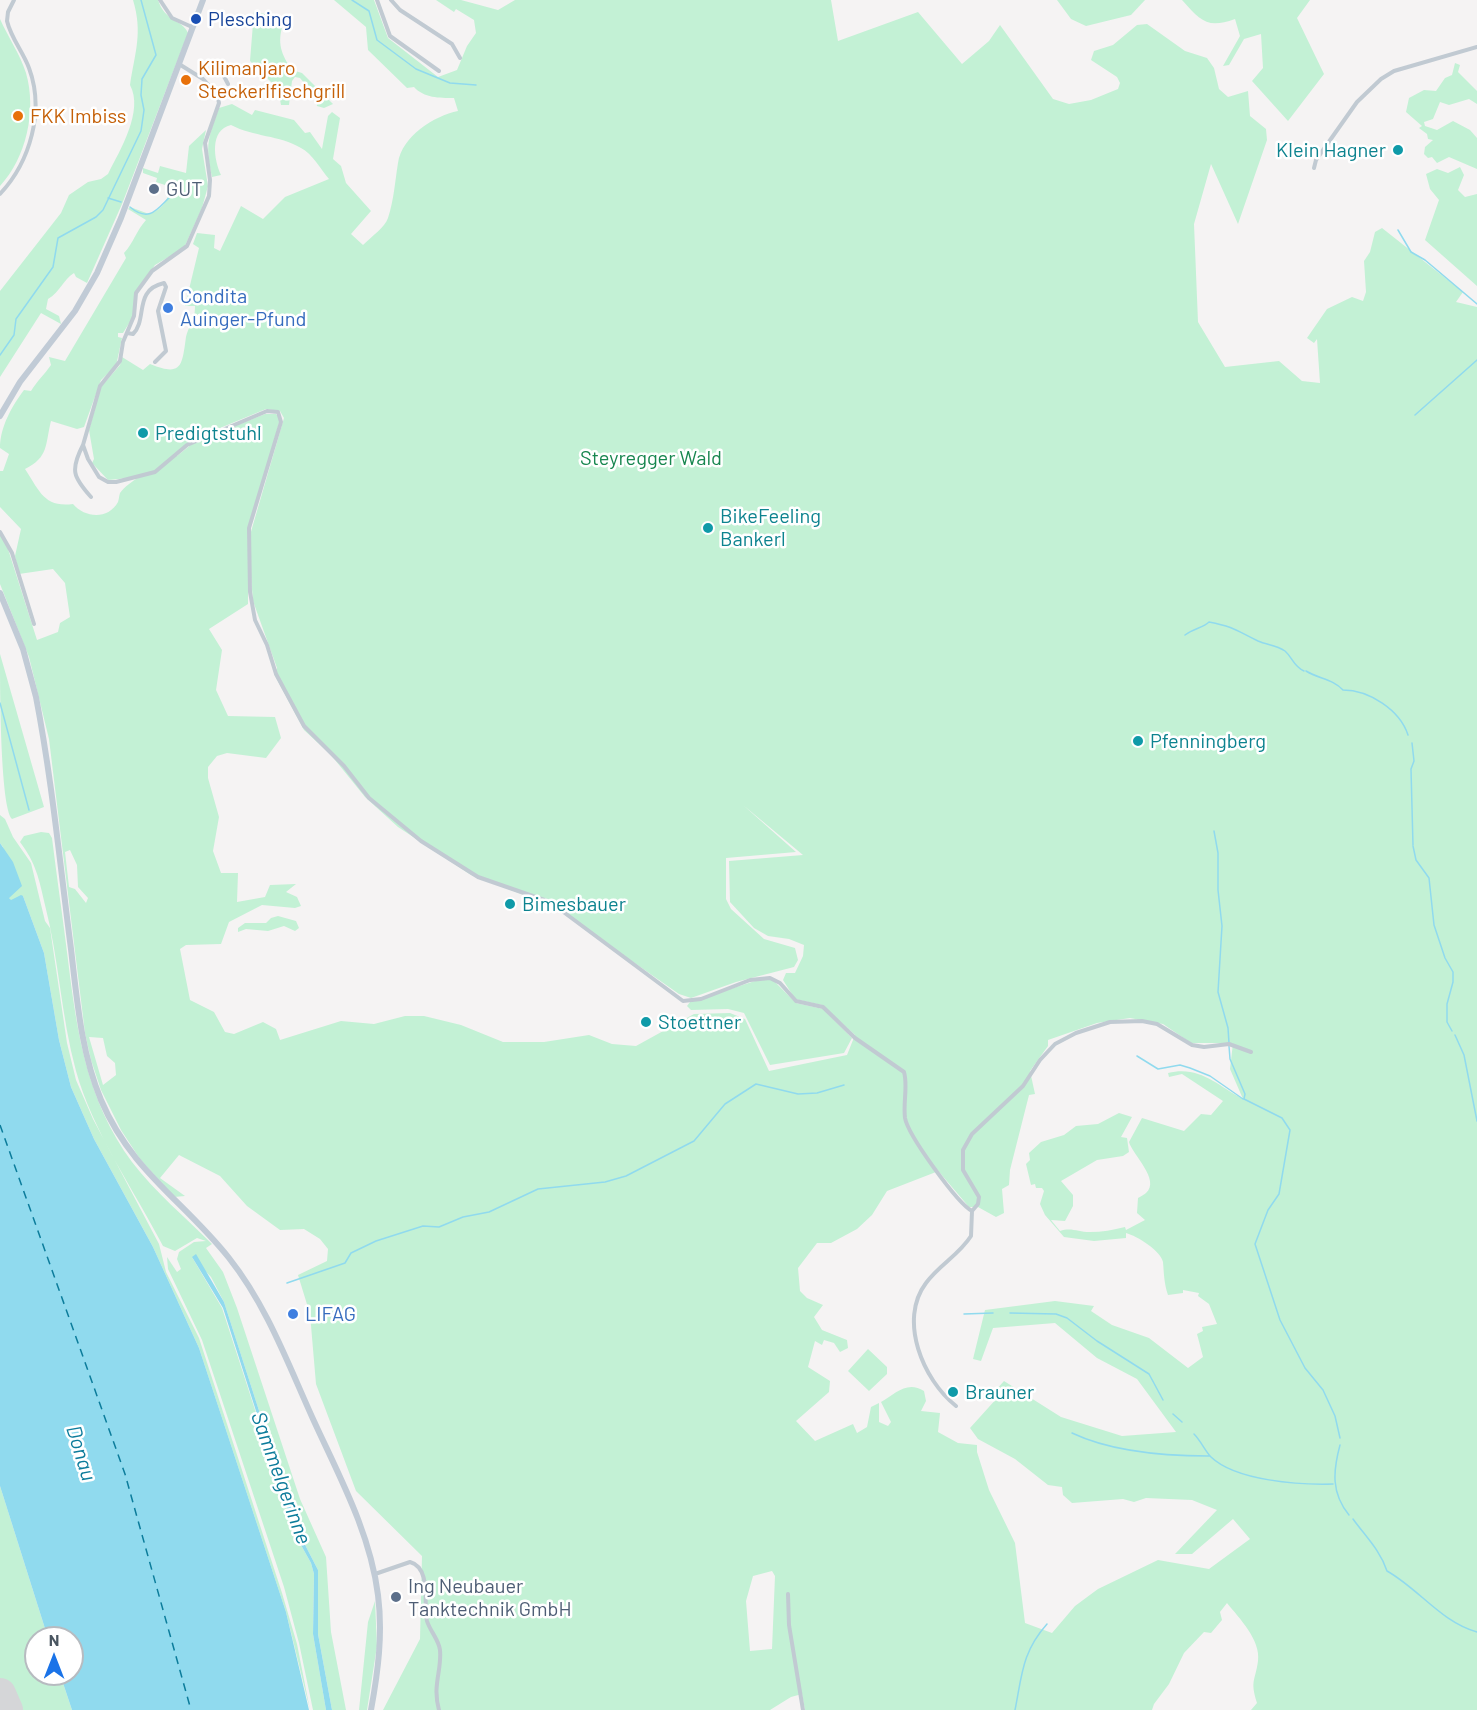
<!DOCTYPE html>
<html>
<head>
<meta charset="utf-8">
<style>
  body { margin:0 }
  #map { position:relative; width:1477px; height:1710px; overflow:hidden; background:#f5f3f3; font-family:Barlow,sans-serif }
  canvas { display:block }
  .north { position:absolute; left:24px; top:1626px; width:60px; height:60px; box-sizing:border-box; background:#fff; border:2px solid #b7bbc0; border-radius:50%; rotate:0deg; font-size:16px; font-weight:700; line-height:24px; text-align:center; color:#4a5661 }
  .north::after { content:''; display:block; margin:auto; width:21px; height:27px; background:#1a73e8; clip-path:polygon(50% 0,100% 100%,50% 72%,0 100%) }
</style>
</head>
<body>
<div id="map">
<canvas width="1477" height="1710"></canvas>
<div class="north">N</div>
</div>
<script>
const context = document.querySelector('canvas').getContext('2d');
context.lineJoin = 'round';
function paint(path, color) { context.fillStyle = color; context.fill(path, 'evenodd'); }
function trace(path, color, width, dash) { context.strokeStyle = color; context.lineWidth = width; context.lineCap = dash ? 'butt' : 'round'; context.setLineDash(dash || []); context.stroke(path); }
function label(font, color, halo, rows, align = 'center') {
  context.font = font + ' Barlow,sans-serif'; context.lineWidth = 5; context.setLineDash([]); context.textBaseline = 'middle'; context.strokeStyle = halo; context.fillStyle = color; for (const [text, x, y, turn = 0] of rows) {
    context.save(); context.translate(x, y); context.rotate((+turn || 0) * Math.PI / 180); context.textAlign = isNaN(turn) ? turn : align; if (halo) context.strokeText(text, 0, 0); context.fillText(text, 0, 0); context.restore();
  }
}
const green = new Path2D(`
  M133 0H158C165 22 182 19 188 33L122 204 87 283 76 277 74 273C63 280 60 292 48 299L46 309 59 316 61 324 41 313 0 377V291L61 213 69 195 88 182 101 179 108 174C120 150 144 111 130 85 135 52 143 33 133 0Z
  M334 0H374L388 38 438 77 457 70 467 46 476 33 474 20 456 9 454 12 436 0H461L498 10 515 0H831L838 41 918 12 962 64 989 41 1000 25 1053 99 1069 104 1091 100 1118 89 1120 83 1117 77 1091 60 1094 51 1113 45 1137 25 1147 24 1185 51 1207 58 1214 68 1219 89 1228 97 1248 91 1250 116 1266 129 1267 140 1238 224 1211 164 1194 224 1198 322 1225 367 1279 361 1302 381 1320 383 1317 339 1314 343 1307 338 1327 309 1352 297 1363 301 1366 292 1364 261 1370 252 1375 232 1382 228 1463 292 1456 302 1477 307V1710H1251L1257 1703C1250 1680 1255 1682 1258 1661 1261 1640 1239 1618 1227 1603L1220 1612 1222 1620 1211 1633 1204 1632 1184 1653 1169 1684 1154 1704 1152 1710H805L802 1694 791 1697 770 1710H383L420 1639 422 1556 356 1491 316 1384 310 1314 298 1275 327 1261 328 1249 320 1239 304 1229 280 1230 247 1206 220 1176 179 1155 160 1178 185 1196 174 1197 140 1159 121 1130 101 1090 91 1060 85 1033 49 739 29 657 0 584V534L8 549 37 640 58 632 60 623 70 617 65 583 53 569 19 574 15 556 21 529 0 507V471H3L9 454 0 448C0 427 12 406 24 390L31 391C37 381 44 375 51 365L49 357 65 361 126 258 124 253C134 242 136 231 146 220L128 209 130 207 149 214C163 209 167 201 171 187L156 182 157 178 143 173V168L158 173 160 166 186 173 189 146 206 130 202 149 208 186 202 208 184 248 155 265 135 293 133 317 123 333H118V337L122 338 116 366 101 380 84 427 77 429 51 421C45 445 49 457 25 469 39 490 44 508 73 504 85 518 108 520 118 502 119 499 119 496 120 493 124 487 133 481 139 477L108 480 92 463 94 459 89 430 101 387 120 365 122 357 143 370 150 364C182 377 182 366 186 337 189 324 195 323 195 306H185L199 248 193 244 197 233 215 235 214 248 220 251 241 206 263 219 285 197 329 179C321 170 312 153 301 148 279 135 254 137 231 125 209 130 214 160 221 175L212 177C205 145 208 138 219 108L232 104 252 115 255 110 294 120 305 133 310 132 322 149 328 116 332 112 340 118 333 159 341 166 346 183 371 211 351 234 363 245C371 237 385 227 388 218 394 200 395 181 398 163 402 136 434 116 458 111L454 98C439 98 424 98 414 87L407 88 368 50 366 27ZM266 409 280 411 284 418 248 542 253 601 277 668 274 674 304 730 331 755 365 797 398 827 471 875 553 906 679 994 691 998 736 982 794 967 798 960 795 948 764 939 731 909 726 899V858L796 852 743 805 803 855 729 861 730 902 754 928 768 936 789 939 804 945 803 956 795 973H786L783 980 795 999 822 1005 855 1035 847 1055 769 1071 745 1019 730 1013 694 1014 636 1046 612 1044 589 1035 544 1042H503L461 1025 424 1016H405L374 1024 341 1021 280 1040 276 1029 263 1022 234 1034 225 1032 214 1012 190 1000 180 949 186 945 221 944 229 922 262 905 295 908 301 906 297 897 286 892 296 884 270 885 265 897 237 902 238 873H221L213 851 219 817 208 778V767L217 756 227 753 266 758 281 738 275 717 228 716 216 690 222 650 209 629 248 604V530L279 423V417L276 414H265L193 443 177 456 173 455 191 440ZM70 850 77 865 78 887 88 898 86 903 75 889 69 887 65 852ZM1130 1018 1163 1024 1191 1043H1233L1230 1069 1243 1099C1217 1085 1199 1065 1168 1073L1169 1077 1182 1074 1223 1101 1211 1115 1201 1114 1184 1131 1142 1118 1129 1142C1132 1154 1161 1180 1146 1193 1144 1195 1141 1196 1138 1198L1137 1213 1145 1220 1126 1230 1125 1227C1113 1230 1102 1232 1090 1232 1078 1232 1071 1227 1060 1231L1051 1220 1065 1221 1073 1206V1195L1061 1181 1097 1160 1123 1156 1129 1152 1127 1138 1121 1137 1132 1117 1119 1113 1098 1124 1076 1126 1064 1135 1041 1142 1029 1153 1030 1160 1026 1164 1031 1185 1035 1184 1036 1188H1042L1044 1191 1040 1204 1045 1215 1064 1237 1094 1241 1126 1238V1233C1137 1236 1161 1251 1163 1262 1164 1274 1164 1283 1168 1295L1183 1293V1290L1199 1293 1198 1296 1209 1304 1217 1324 1202 1327 1203 1331 1197 1334 1203 1357 1188 1368 1149 1338 1112 1325 1091 1311 1094 1306 1055 1301 985 1310 973 1359 981 1361 993 1328 1055 1323 1097 1358 1137 1379 1176 1432 1122 1436 1061 1417 1004 1381 995 1391 998 1397 970 1428 978 1439 1015 1459 1048 1485 1062 1487 1063 1495 1072 1503 1123 1499 1134 1502 1146 1498 1192 1500 1217 1510 1175 1554H1192L1233 1519 1250 1539 1209 1569 1158 1560 1098 1589 1075 1606 1052 1633 1025 1623 1015 1543 989 1490 977 1452V1445L958 1443 938 1432 940 1413 921 1411 926 1401 924 1391C907 1380 895 1394 881 1402L891 1422 888 1426 879 1422V1403L871 1407 867 1427 857 1433 853 1424 815 1441 796 1421 829 1392 830 1381 808 1367 815 1341 822 1345 824 1340 834 1343 840 1352 848 1348 847 1340 822 1330 814 1317 823 1305 807 1298 800 1291 798 1268 817 1243H831L857 1229 872 1215 887 1191 936 1172 934 1166 969 1207H978L996 1217 1004 1213 1002 1189 1009 1185 1010 1170 1029 1095 1035 1094 1030 1071 1048 1046V1040L1097 1023ZM89 1037 103 1038 107 1056 115 1063 116 1075 103 1085ZM772 1571 775 1576 772 1649 750 1651 746 1601 753 1576Z
  M1057 0H1145L1131 15 1086 26 1071 19Z
  M1182 0H1310L1297 18 1324 74 1288 121 1252 81 1263 68 1261 34 1244 39 1229 65 1223 66 1240 36 1235 19C1207 29 1201 21 1182 0Z
  M254 11 268 15 277 14 283 24C277 43 281 54 292 70L302 73 333 104 324 108 317 106 315 96 300 78 295 77 292 81 289 105H281L278 89 250 61Z
  M0 19C8 37 20 54 26 73 37 111 26 158 0 186Z
  M1455 63 1460 65 1458 72 1477 91V104L1469 99 1449 105 1440 102 1433 119 1424 122 1425 126 1437 130 1453 121 1470 130 1477 138V169L1449 157 1437 163 1432 157 1428 158 1424 154 1425 147 1433 140 1428 139 1427 134 1419 128 1422 126 1406 112 1409 98 1424 90 1436 91 1445 78 1452 75Z
  M1460 167 1464 175 1458 190 1465 197 1477 194V286L1425 240 1439 200 1430 189 1426 174 1437 169 1448 173Z
  M0 654 44 807 12 819C0 807 0 681 0 654Z
  M0 815 5 819 13 837 31 863 45 921 50 928 67 1043 76 1080 93 1119 159 1244 166 1272 199 1338 282 1593 297 1644 310 1710 286 1612 199 1348 153 1247 94 1139 71 1087 59 1040 44 953 23 896 11 901 9 898 3 847 0 843Z
  M41 832 49 833 52 838C57 879 63 919 68 960 77 1033 87 1101 132 1162 155 1192 185 1217 212 1244L206 1248 223 1272 237 1308 300 1499 326 1557 331 1632 346 1710H332L318 1634V1570L300 1535 281 1469 273 1454 224 1302 211 1277 192 1257 222 1308 296 1536 311 1563 314 1574 313 1634 326 1710H313L299 1643 284 1587 202 1340 168 1269 167 1257 177 1272 181 1269 177 1259 179 1252 194 1242 206 1241 197 1238 175 1251 163 1246C134 1190 93 1132 76 1071 61 1016 59 959 45 905 39 879 36 863 20 842L24 836Z
  M278 916 296 921 299 928 295 931 284 926 268 931 246 929 238 932V928L245 923H266L271 918Z
  M758 980H773L796 1003 823 1009 852 1038 844 1053 770 1065 744 1013 728 1009 691 1010 687 1006 690 1002Z
  M868 1349 887 1367V1374L869 1391 848 1371Z
  M0 1486 48 1638H36V1674H60L72 1710H0Z
  M375 1601 377 1646 367 1710H359L368 1622Z`);
const water = new Path2D(`
  M0 843 13 862 22 886 9 898 11 900 21 895 23 896 44 953 59 1040 71 1087 94 1139 153 1247 199 1348 286 1612 309 1710H72L60 1674H72V1638H48L0 1486Z
  M196 1254 224 1302 273 1454 281 1469 300 1535 318 1570V1634L332 1710H326L313 1634 314 1574 311 1563 296 1536 223 1308 192 1257Z`);
const stream = new Path2D(`
  M352 0 369 11 377 40 416 69 450 83 476 85
  M108 198 121 202
  M130 207C155 228 162 197 180 190
  M1398 230 1411 252 1425 260 1477 304
  M0 355 14 335 16 319 53 267 58 238 96 217 103 210 141 131 144 110 141 95 142 79 156 55 141 0
  M1415 415 1477 360
  M1185 635C1194 628 1203 628 1209 622 1235 627 1237 631 1258 641 1267 645 1276 645 1285 651 1293 658 1293 666 1304 671
  M1306 671C1319 679 1333 679 1343 690 1369 690 1400 710 1408 735
  M0 703 29 810
  M1412 743 1414 761 1411 769 1413 845
  M1214 831 1218 853V890L1222 926 1218 992 1228 1028 1229 1043
  M1413 846 1416 860 1429 878 1434 925 1445 958 1453 972V982L1447 1004V1022L1452 1031
  M1455 1035 1464 1055 1477 1121
  M1229 1046 1230 1059 1245 1094 1244 1099 1282 1118 1290 1130 1279 1194 1268 1210 1255 1244 1280 1320 1305 1368 1323 1390 1335 1416 1340 1438
  M1137 1056 1158 1069 1180 1065 1190 1068 1210 1076 1243 1099
  M287 1283 345 1263 351 1253 376 1241 423 1226 439 1227 463 1217 489 1212 538 1189 605 1182 626 1176 694 1141 725 1104 756 1084 798 1094 817 1093 844 1085
  M1010 1313 1056 1314 1067 1318 1097 1341 1149 1374 1163 1400
  M964 1314 993 1313
  M1173 1414 1182 1422
  M1072 1433C1112 1452 1164 1456 1209 1456
  M1194 1434C1201 1441 1205 1451 1211 1457 1236 1481 1300 1485 1333 1484
  M1340 1445C1333 1471 1331 1493 1349 1515
  M1353 1519C1366 1537 1380 1550 1387 1571 1419 1589 1441 1622 1477 1632
  M1015 1710C1022 1675 1022 1652 1047 1624`);
const ferry = new Path2D(`
  M0 1125 125 1474 191 1710`);
const runway = new Path2D(`
  M0 1694 7 1710`);
const street = new Path2D(`
  M160 0 172 18 192 27
  M377 0 390 36 439 71
  M391 0 400 10 452 44 460 58
  M217 63 228 84
  M179 64 203 79 217 94 219 103 205 143 210 180 209 196 187 246 152 271 136 293 134 316 123 342 120 361 100 386 83 445 88 459 99 477 108 482H116L155 472 187 445 267 411 278 412 281 422 249 528 250 592 255 620 267 645 276 674 304 726 344 766 369 798 421 841 478 877 550 902 683 1001 701 999 750 980 770 978 780 983 796 1001 823 1007 855 1038 904 1072C908 1085 903 1103 905 1118 908 1135 957 1203 972 1211
  M1314 168 1316 160 1357 102 1381 79 1394 71 1477 47
  M0 194C30 162 45 111 29 68 23 52 11 38 7 21L8 12 14 0
  M127 333 133 334C148 319 133 290 164 283L166 287 158 311 166 351 155 362
  M83 445C70 470 73 477 91 497
  M0 532 12 553 34 624
  M956 1406C923 1380 898 1320 926 1283 939 1265 959 1255 971 1236L972 1211 978 1204 979 1197 963 1170V1150L972 1134 1023 1086 1040 1060 1055 1044 1076 1033 1110 1022 1142 1021 1157 1024 1192 1045 1204 1047 1229 1044 1251 1052
  M375 1574 410 1562C432 1568 423 1605 427 1621 430 1631 439 1640 440 1650 442 1671 432 1685 439 1710
  M788 1594 789 1625 803 1710`);
const secondary = new Path2D(`
  M0 416 20 382 75 311 97 273 121 218 203 0
  M0 593 23 649 36 697C52 780 60 865 71 949 77 1000 81 1052 101 1100 131 1171 184 1201 229 1258 267 1306 288 1364 313 1419 339 1476 370 1532 378 1595 383 1634 378 1672 371 1710`);
const markers = [
  [196,19,6,"#1a4fb4"],
  [186,80,6,"#e8710a"],
  [18,116,6,"#e8710a"],
  [1398,150,6,"#0f9aa8"],
  [154,189,6,"#5c6f8a"],
  [168,308,6,"#3f7fe0"],
  [143,433,6,"#0f9aa8"],
  [708,528,6,"#0f9aa8"],
  [1138,741,6,"#0f9aa8"],
  [510,904,6,"#0f9aa8"],
  [646,1022,6,"#0f9aa8"],
  [293,1314,6,"#3f7fe0"],
  [953,1392,6,"#0f9aa8"],
  [396,1597,6,"#5c6f8a"]
];
const transitNames = [
  ["Plesching",208,19]
];
const foodNames = [
  ["Kilimanjaro",198,68],
  ["Steckerlfischgrill",198,91],
  ["FKK Imbiss",30,116]
];
const cultureNames = [
  ["Klein Hagner",1386,150,"right"],
  ["Predigtstuhl",155,433],
  ["BikeFeeling",720,516],
  ["Bankerl",720,539],
  ["Pfenningberg",1150,741],
  ["Bimesbauer",522,904],
  ["Stoettner",658,1022],
  ["Brauner",965,1392]
];
const serviceNames = [
  ["GUT",166,189],
  ["Ing Neubauer",408,1586],
  ["Tanktechnik GmbH",408,1609]
];
const shopNames = [
  ["Condita",180,296],
  ["Auinger-Pfund",180,319],
  ["LIFAG",305,1314]
];
const parkNames = [
  ["Steyregger Wald",651,458]
];
const waterNames = [
  ["Donau",81,1453,73],
  ["Sammelgerinne",281,1478,70]
];
paint(green, '#c3f1d5');
paint(water, '#90daee');
trace(stream, '#90daee', 1.5);
trace(ferry, '#0c7c9b', 1.5, [8, 6]);
trace(runway, '#d5d6d8', 32);
trace(street, '#c1cad2', 4);
trace(secondary, '#c1cbd6', 6);
for (const [x, y, r, color] of markers) { const dot = new Path2D(); dot.arc(x, y, r, 0, 2 * Math.PI); context.fillStyle = color; context.fill(dot); trace(dot, '#fff', 2); }
label('20px', '#164399', '#fff', transitNames, 'left');
label('20px', '#c56008', '#fff', foodNames, 'left');
label('20px', '#0d838f', '#fff', cultureNames, 'left');
label('20px', '#4e5e75', '#fff', serviceNames, 'left');
label('20px', '#366cbe', '#fff', shopNames, 'left');
label('20px', '#17864f', '#fff', parkNames);
label('italic 21px', '#0c7c9b', '#fff', waterNames);
</script>
</body>
</html>
